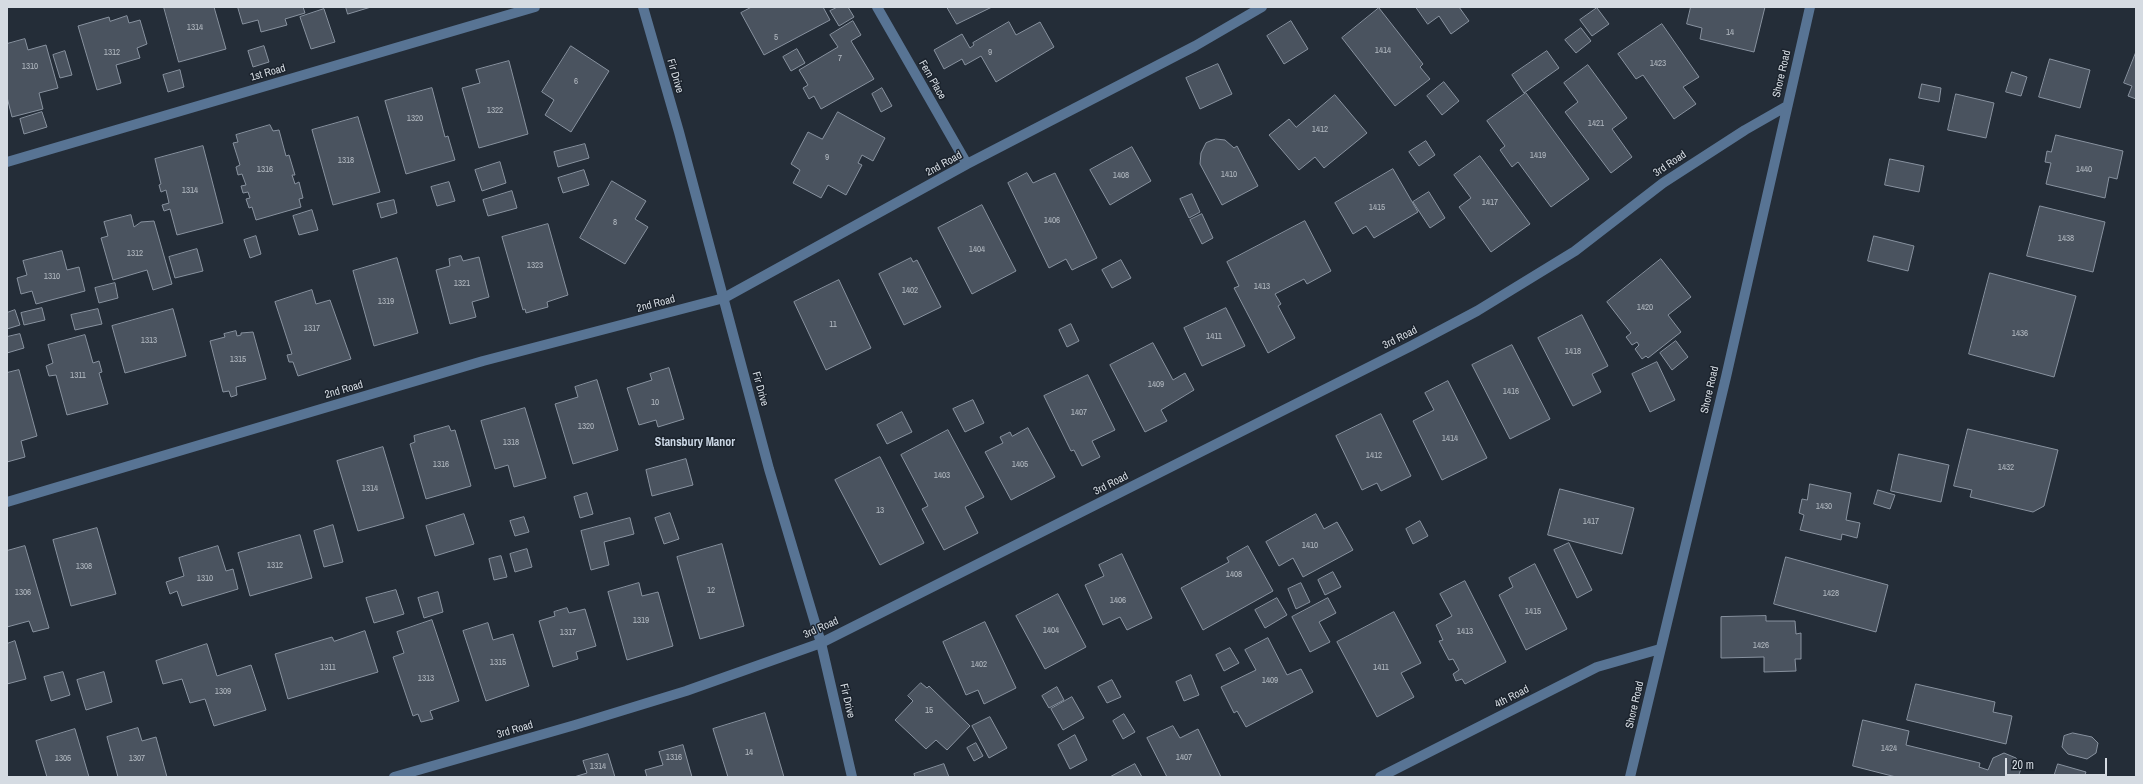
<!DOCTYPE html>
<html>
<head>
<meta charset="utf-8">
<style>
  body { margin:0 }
  #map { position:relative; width:2143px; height:784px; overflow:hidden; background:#242d38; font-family:"Archivo Narrow",sans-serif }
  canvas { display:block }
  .frame { position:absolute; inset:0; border:8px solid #d5dbe2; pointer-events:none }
  .scale { position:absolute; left:2005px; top:758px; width:102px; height:18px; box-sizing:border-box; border:2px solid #d5dbe2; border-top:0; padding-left:5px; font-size:12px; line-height:14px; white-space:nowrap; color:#d5dbe2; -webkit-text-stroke:3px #1b232d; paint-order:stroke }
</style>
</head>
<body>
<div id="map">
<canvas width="2143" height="784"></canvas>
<div class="frame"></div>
<div class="scale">20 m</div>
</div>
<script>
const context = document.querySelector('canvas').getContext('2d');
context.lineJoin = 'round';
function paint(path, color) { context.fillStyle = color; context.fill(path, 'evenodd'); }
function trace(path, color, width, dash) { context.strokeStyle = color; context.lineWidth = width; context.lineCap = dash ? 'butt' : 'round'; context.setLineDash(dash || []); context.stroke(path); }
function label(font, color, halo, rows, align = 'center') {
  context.font = font + ' "Archivo Narrow",sans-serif'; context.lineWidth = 3; context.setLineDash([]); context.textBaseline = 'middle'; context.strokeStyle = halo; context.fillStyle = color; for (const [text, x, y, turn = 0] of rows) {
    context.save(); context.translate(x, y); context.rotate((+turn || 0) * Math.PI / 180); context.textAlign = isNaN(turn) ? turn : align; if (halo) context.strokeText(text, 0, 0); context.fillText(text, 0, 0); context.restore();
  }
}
const building = new Path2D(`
  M164 7H214L226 49 179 62Z
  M238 7H303L305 13 285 19 287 25 261 32 258 20 243 24Z
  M346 7H371L348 14Z
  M752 7H823L830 20 764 55 741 13Z
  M838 7H848L854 17 839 26 830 11Z
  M947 7H992L957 24Z
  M1416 7H1459L1469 21 1451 34 1439 16 1428 24Z
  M1691 7H1765L1754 52 1700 39 1702 28 1687 24Z
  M1379 8 1423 64 1420 67 1430 79 1395 106 1342 38Z
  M1597 8 1609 24 1592 36 1580 20Z
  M324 9 335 42 311 49 300 17Z
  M127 16 129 23 140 20 147 44 137 48 140 58 116 65 121 83 97 90 78 26 109 17 110 21Z
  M853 21 861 35 851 41 874 79 821 109 814 96 809 99 803 88 808 85 799 70 838 47 830 35Z
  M1291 21 1308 49 1284 64 1267 36Z
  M1009 22 1016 35 1040 22 1054 47 996 82 981 56 965 65 962 59 944 69 934 50 962 34 970 48 974 45 973 43Z
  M1662 24 1699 77 1683 87 1696 104 1674 119 1643 75 1636 79 1618 54Z
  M1581 28 1591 41 1576 53 1565 40Z
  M25 39 28 50 46 45 58 88 39 93 43 109 12 117 7 97V44Z
  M264 46 269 62 253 67 248 51Z
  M571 46 609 71 571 132 545 115 554 100 542 92Z
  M797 49 805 63 791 71 783 57Z
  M65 51 72 75 60 78 53 55Z
  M1547 51 1559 68 1524 93 1512 75Z
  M2136 52V99L2128 96 2132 86 2124 83Z
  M2050 59 2090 70 2080 108 2039 97Z
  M509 61 528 134 479 148 462 88 480 83 476 70Z
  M1218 64 1232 94 1200 109 1186 78Z
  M1588 65 1627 118 1612 129 1632 157 1611 173 1565 112 1578 102 1564 83Z
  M180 70 184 87 168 92 163 75Z
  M2012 72 2027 77 2021 96 2006 92Z
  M1444 82 1459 101 1442 115 1427 96Z
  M1922 84 1941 88 1939 102 1919 98Z
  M432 88 445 137 448 136 455 160 406 174 385 101Z
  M882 88 892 106 881 112 872 94Z
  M1526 93 1589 179 1551 207 1518 162 1512 167 1500 150 1505 146 1487 121Z
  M1956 94 1994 103 1986 138 1948 130Z
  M1335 95 1367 133 1324 168 1315 157 1299 170 1269 135 1289 119 1296 127Z
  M42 112 47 127 24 134 20 119Z
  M838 112 885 138 873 161 862 155 858 163 862 165 846 195 828 185 821 198 793 183 800 170 791 164 808 132 822 139Z
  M358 117 380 192 333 205 312 130Z
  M270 125 273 131 279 130 286 156 289 155 295 175H292L295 184 299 182 303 198 299 199 301 207 256 220 252 207 249 208 246 199 250 198 248 192 243 193 241 186 246 185 242 174 238 175 236 167 240 165 233 143 238 142 236 135Z
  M2056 135 2123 151 2117 179 2109 177 2105 198 2046 184 2051 163 2045 162 2047 151 2051 152Z
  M1216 139 1225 140 1234 148 1237 146 1258 186 1222 205 1200 164 1201 153 1206 143Z
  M1426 141 1435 155 1419 166 1409 152Z
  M585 144 589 158 558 167 554 152Z
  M203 146 223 223 177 235 170 209 164 211 162 205 169 203 166 190 161 192 159 185 161 184 155 159Z
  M1132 147 1151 181 1110 205 1090 170Z
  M1480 156 1530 224 1491 252 1459 207 1471 198 1454 175Z
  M1890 159 1924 166 1919 192 1885 185Z
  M500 162 506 183 482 191 475 170Z
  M1393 169 1418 212 1374 238 1366 226 1353 234 1335 203Z
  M584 170 589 185 563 193 558 178Z
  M1027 173 1033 183 1055 173 1097 258 1072 270 1066 259 1049 268 1008 183Z
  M612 181 646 201 635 219 648 227 625 264 580 238Z
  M449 182 455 201 437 206 431 187Z
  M512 191 517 208 488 216 483 200Z
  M1429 192 1445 218 1430 228 1413 202Z
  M1192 194 1200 212 1189 218 1180 199Z
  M394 200 397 213 381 218 377 204Z
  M982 205 1016 271 972 294 938 228Z
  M2040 206 2105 222 2093 272 2027 256Z
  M312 210 318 230 299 235 293 216Z
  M1202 214 1213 238 1202 244 1190 220Z
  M131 215 134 227 141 222 154 221 172 284 153 290 147 270 113 280 101 238 108 236 104 222Z
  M1305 221 1331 271 1307 284 1304 279 1275 294 1281 304 1278 306 1295 338 1268 353 1234 288 1239 286 1227 262Z
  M548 224 568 295 547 302 548 307 526 313 525 309 523 310 502 237Z
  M256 236 261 254 250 258 244 240Z
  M1874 236 1914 246 1908 271 1868 261Z
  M197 249 203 271 175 278 169 257Z
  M62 251 67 270 79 267 85 291 36 304 32 291 21 294 17 278 27 275 23 261Z
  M461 256 463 261 479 257 489 297 472 302 476 317 450 324 436 270 450 266 449 259Z
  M397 258 418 333 374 346 353 271Z
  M911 258 913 262 917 260 941 307 904 325 879 274Z
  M1661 259 1691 297 1668 315 1681 332 1648 358 1646 356 1642 359 1635 349 1639 345 1637 342 1632 345 1626 337 1631 333 1607 302Z
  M1121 260 1131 278 1112 288 1102 270Z
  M1990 273 2076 296 2054 377 1969 354Z
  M839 280 871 348 826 370 794 302Z
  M115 283 118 298 99 303 95 288Z
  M312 290 316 304 330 300 351 359 298 376 293 362H289L287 355 292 354 275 302Z
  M42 308 45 320 24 325 21 313Z
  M1226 308 1245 346 1202 366 1184 328Z
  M98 309 102 324 75 330 71 315Z
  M173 309 186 356 125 373 112 326Z
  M15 310 20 325 7 329V313Z
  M1582 315 1608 366 1592 374 1601 392 1573 406 1538 338Z
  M1071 324 1079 341 1067 347 1059 330Z
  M236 331 237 336 241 335V333L253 332 266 379 236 387 237 395 231 397 229 391 223 392 210 341 225 337 224 334Z
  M20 334 24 348 7 353V337Z
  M85 335 93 363 99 361 102 372 99 373 108 404 67 415 56 375 49 376 46 366 53 363 48 345Z
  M1676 341 1688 357 1672 370 1660 353Z
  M1153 343 1173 380 1185 373 1194 390 1161 410 1167 421 1145 432 1110 365Z
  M1512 345 1550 419 1510 439 1472 365Z
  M1657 362 1675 400 1650 412 1632 374Z
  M669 368 684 419 658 427 656 420 639 425 627 388 652 380 650 374Z
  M19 370 37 436 21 441 25 457 7 462V373Z
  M1088 375 1115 430 1092 441 1100 457 1082 466 1074 450 1071 451 1044 396Z
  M597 380 618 450 573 464 555 404 578 397 575 387Z
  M1448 381 1487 458 1442 480 1413 421 1434 410 1425 393Z
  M973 400 984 423 965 432 953 409Z
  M525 408 546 478 514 487 508 465 495 469 481 421Z
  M902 412 912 432 887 444 877 425Z
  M1381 414 1411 476 1381 491 1377 483 1362 490 1336 436Z
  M449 426 451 431 455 430 471 486 426 499 410 444 415 442 414 436Z
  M1028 428 1055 477 1011 500 985 452 1003 443 1000 437 1010 432 1012 436Z
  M1968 429 2058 450 2044 506 2033 512 1970 497 1972 490 1954 486Z
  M948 430 984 497 965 507 978 533 944 550 922 509 928 506 901 455Z
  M383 447 404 518 358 531 337 461Z
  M1899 454 1949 465 1941 502 1891 491Z
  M880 457 924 543 880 565 835 480Z
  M686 459 693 485 652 496 646 470Z
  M1810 484 1851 493 1846 520 1860 523 1857 538 1842 534 1841 540 1800 530 1804 515 1799 513 1802 499 1807 500Z
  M1560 489 1634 508 1622 554 1548 535Z
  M1878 490 1895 495 1890 509 1874 504Z
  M587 493 593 514 580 518 574 497Z
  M670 513 679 539 664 544 655 518Z
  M464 514 474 544 435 556 426 526Z
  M1316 514 1324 529 1337 522 1353 550 1303 577 1293 558 1279 566 1266 542Z
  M524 517 529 532 515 536 510 521Z
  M630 518 634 534 604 542 609 565 591 570 581 531Z
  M1420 521 1428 536 1413 544 1406 529Z
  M333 525 343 562 324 567 314 531Z
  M97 528 116 594 71 606 53 540Z
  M300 535 312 578 250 596 238 553Z
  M1569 543 1592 590 1577 598 1554 550Z
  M722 544 744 626 700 639 677 557Z
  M25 546 49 628 33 632 29 621 7 627V551Z
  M218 546 226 571 233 569 238 589 182 606 177 591 170 594 166 582 184 576 179 558Z
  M1248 546 1273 591 1203 630 1181 588 1229 562 1227 558Z
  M527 549 532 567 515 572 510 554Z
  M1122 554 1152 618 1127 630 1120 617 1103 625 1085 585 1104 576 1099 565Z
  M501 556 507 577 494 580 489 559Z
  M1786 557 1888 585 1876 632 1774 604Z
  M1535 564 1567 629 1526 650 1499 595 1513 587 1509 578Z
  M1333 572 1341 587 1325 595 1318 580Z
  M1465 581 1506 662 1465 684 1462 679 1456 681 1453 674 1459 670 1453 659 1449 660 1439 641 1443 640 1436 625 1452 616 1440 594Z
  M639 583 642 596 658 592 673 646 627 660 608 592Z
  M1301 583 1310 602 1296 609 1288 589Z
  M396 590 404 614 374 623 366 598Z
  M438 592 443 612 424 618 418 598Z
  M1058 594 1086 647 1045 669 1016 616Z
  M1277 598 1287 615 1265 628 1255 610Z
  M1328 598 1336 613 1319 622 1330 642 1310 652 1292 617Z
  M567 608 569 613 585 609 596 646 576 652 578 659 553 667 539 621 555 616 554 612Z
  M1394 612 1421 663 1401 673 1414 697 1377 717 1337 642Z
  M1766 616V621H1795L1796 634 1801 633V659H1795L1796 671 1764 672V657L1721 658V617Z
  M432 620 459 701 430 711 433 719 421 722 418 714 413 716 393 657 404 653 397 632Z
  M985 622 1016 688 984 704 978 690 966 695 943 642Z
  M488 623 493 640 513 634 529 686 486 701 463 631Z
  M365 631 378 672 288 699 275 654 332 637 334 641Z
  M1268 638 1287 675 1301 669 1313 692 1246 727 1237 711 1234 713 1221 687 1256 670 1245 650Z
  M15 641 26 679 7 684V644Z
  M207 644 217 676 251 665 266 710 214 726 205 699 190 703 182 679 163 684 156 661Z
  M1230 648 1239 663 1224 671 1216 655Z
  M63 672 70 695 51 701 44 677Z
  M104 672 112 702 86 710 77 680Z
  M1191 675 1199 695 1184 701 1176 682Z
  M1112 680 1121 697 1107 703 1098 687Z
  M921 683 927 688 929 686 970 726 947 750 936 740 926 749 895 720 913 701 908 696Z
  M1916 684 1995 702 1993 712 2012 716 2006 744 1907 720Z
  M1057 687 1064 700 1049 708 1042 696Z
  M1072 697 1084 718 1063 730 1051 709Z
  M765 713 784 777H728L713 729Z
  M1124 714 1135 732 1123 739 1113 721Z
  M990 717 1007 748 989 758 972 726Z
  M1863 720 1909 731 1906 745 1980 763 1979 767 1988 770 1993 758 2004 753 2016 758 2021 769 2018 777H1896L1853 766Z
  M1173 726 1180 738 1198 729 1221 777H1167L1147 738Z
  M138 728 142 741 156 737 167 777H118L107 737Z
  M75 729 89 777H47L36 741Z
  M2073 733 2092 737 2098 743 2096 753 2087 759 2068 754 2062 747 2064 736Z
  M1075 735 1087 760 1070 769 1058 745Z
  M976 743 983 756 974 761 967 748Z
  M683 745 692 777H647L645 770 663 765 659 752Z
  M608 754 615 777H574L587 773 583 761Z
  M944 764 949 777H915L914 774Z
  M1135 764 1142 777H1110Z
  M2058 764 2086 772 2084 777H2054Z`);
const minor = new Path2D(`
  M643 7 679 132 769 469 821 643 852 777
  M877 7 967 164
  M7 162 535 7
  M7 502 483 361 724 298 967 164 1195 46 1262 7
  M394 777 575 725 686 691 821 643 1411 346 1477 311 1575 251 1663 183 1745 130 1787 106
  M1380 777 1597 667 1660 649
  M1630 777 1726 377 1810 7`);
const numberNames = [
  ["1314",195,28],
  ["14",1730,33],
  ["5",776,38],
  ["1414",1383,51],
  ["1312",112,53],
  ["9",990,53],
  ["7",840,59],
  ["1423",1658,64],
  ["1310",30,67],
  ["6",576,82],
  ["1322",495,111],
  ["1320",415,119],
  ["1421",1596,124],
  ["1412",1320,130],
  ["1419",1538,156],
  ["9",827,158],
  ["1318",346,161],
  ["1316",265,170],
  ["1440",2084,170],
  ["1410",1229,175],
  ["1408",1121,176],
  ["1314",190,191],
  ["1417",1490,203],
  ["1415",1377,208],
  ["1406",1052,221],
  ["8",615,223],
  ["1438",2066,239],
  ["1404",977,250],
  ["1312",135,254],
  ["1323",535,266],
  ["1310",52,277],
  ["1321",462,284],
  ["1413",1262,287],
  ["1402",910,291],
  ["1319",386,302],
  ["1420",1645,308],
  ["11",833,325],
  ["1317",312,329],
  ["1436",2020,334],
  ["1411",1214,337],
  ["1313",149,341],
  ["1418",1573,352],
  ["1315",238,360],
  ["1311",78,376],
  ["1409",1156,385],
  ["1416",1511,392],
  ["10",655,403],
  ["1407",1079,413],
  ["1320",586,427],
  ["1414",1450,439],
  ["1318",511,443],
  ["1412",1374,456],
  ["1316",441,465],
  ["1405",1020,465],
  ["1432",2006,468],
  ["1403",942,476],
  ["1314",370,489],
  ["1430",1824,507],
  ["13",880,511],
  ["1417",1591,522],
  ["1410",1310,546],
  ["1312",275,566],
  ["1308",84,567],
  ["1408",1234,575],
  ["1310",205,579],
  ["12",711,591],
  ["1306",23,593],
  ["1428",1831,594],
  ["1406",1118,601],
  ["1415",1533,612],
  ["1319",641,621],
  ["1404",1051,631],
  ["1413",1465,632],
  ["1317",568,633],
  ["1426",1761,646],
  ["1315",498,663],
  ["1402",979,665],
  ["1311",328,668],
  ["1411",1381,668],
  ["1313",426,679],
  ["1409",1270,681],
  ["1309",223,692],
  ["15",929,711],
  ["1424",1889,749],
  ["14",749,753],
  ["1316",674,758],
  ["1407",1184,758],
  ["1305",63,759],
  ["1307",137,759],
  ["1314",598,767]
];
const streetNames = [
  ["1st Road",268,73,-16],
  ["Shore Road",1782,74,-77],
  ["Fir Drive",675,76,74],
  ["Fern Place",932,80,60],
  ["2nd Road",944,164,-29],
  ["3rd Road",1670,164,-34],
  ["2nd Road",656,304,-15],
  ["3rd Road",1400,338,-27],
  ["Fir Drive",760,389,75],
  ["2nd Road",344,390,-16],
  ["Shore Road",1710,390,-77],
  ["3rd Road",1111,484,-27],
  ["3rd Road",821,628,-24],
  ["4th Road",1512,697,-27],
  ["Fir Drive",847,701,77],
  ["Shore Road",1635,705,-77],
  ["3rd Road",515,730,-16]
];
const neighbourhoodNames = [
  ["Stansbury Manor",695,443]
];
paint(building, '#4a535f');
trace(building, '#88929f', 1);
trace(minor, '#587494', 10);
label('9px', '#b2b9c1', null, numberNames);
label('11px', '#d5dbe2', '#1b232d', streetNames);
label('bold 12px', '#cdd9e7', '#1b232d', neighbourhoodNames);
</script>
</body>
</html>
